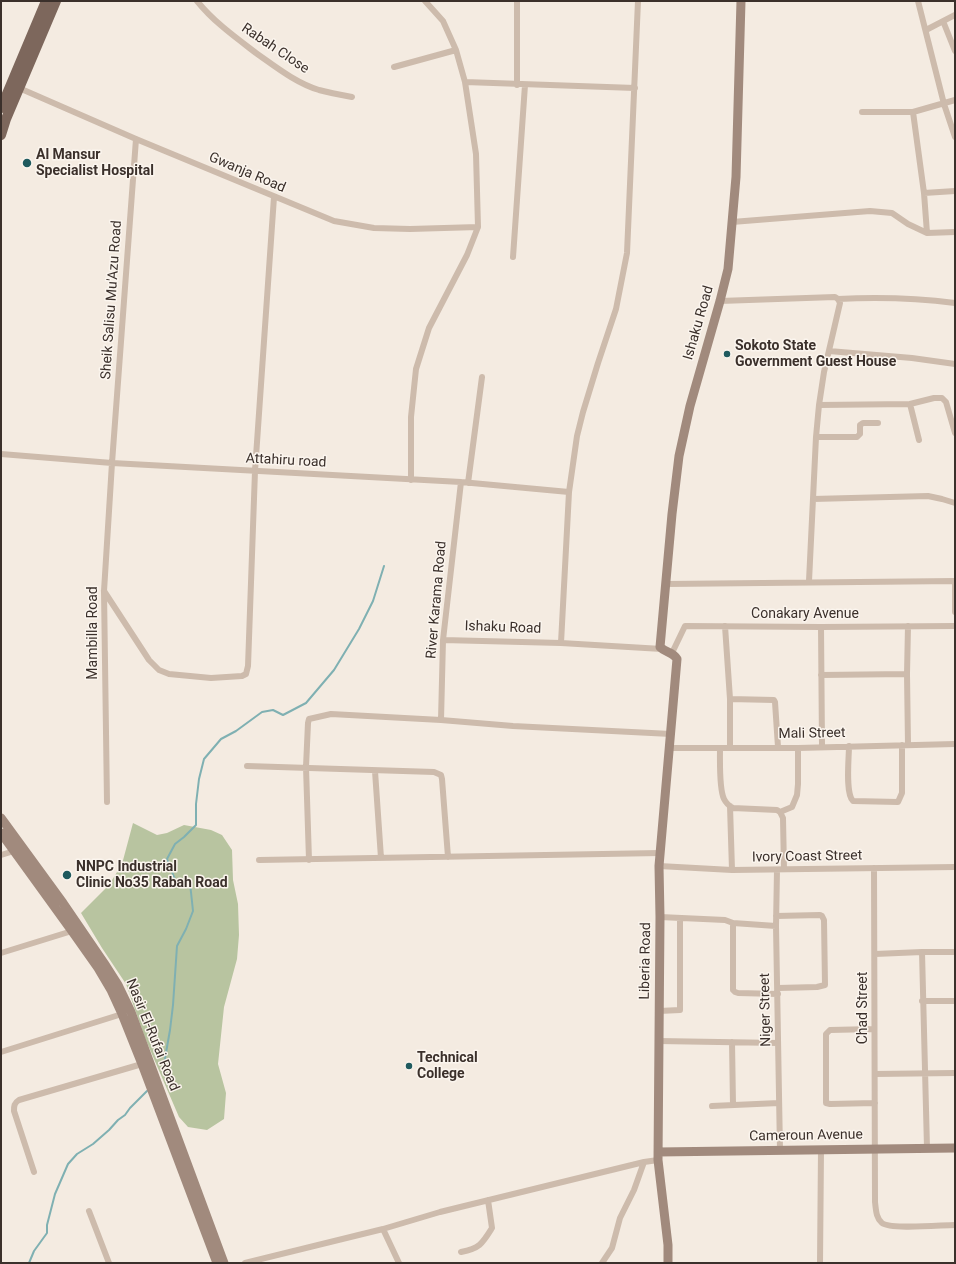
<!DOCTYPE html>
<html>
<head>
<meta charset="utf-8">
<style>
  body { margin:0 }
  #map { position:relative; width:956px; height:1264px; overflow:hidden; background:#f4ebe1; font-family:Roboto,sans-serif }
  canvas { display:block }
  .frame { position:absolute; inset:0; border:2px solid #3b302b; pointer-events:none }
</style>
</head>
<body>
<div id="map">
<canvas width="956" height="1264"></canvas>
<div class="frame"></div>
</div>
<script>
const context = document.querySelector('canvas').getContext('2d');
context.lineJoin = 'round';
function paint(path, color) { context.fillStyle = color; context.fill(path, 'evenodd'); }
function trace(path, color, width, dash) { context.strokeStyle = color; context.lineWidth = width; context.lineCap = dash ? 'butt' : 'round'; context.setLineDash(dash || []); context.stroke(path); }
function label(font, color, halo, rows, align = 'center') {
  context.font = font + ' Roboto,sans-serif'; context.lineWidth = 3; context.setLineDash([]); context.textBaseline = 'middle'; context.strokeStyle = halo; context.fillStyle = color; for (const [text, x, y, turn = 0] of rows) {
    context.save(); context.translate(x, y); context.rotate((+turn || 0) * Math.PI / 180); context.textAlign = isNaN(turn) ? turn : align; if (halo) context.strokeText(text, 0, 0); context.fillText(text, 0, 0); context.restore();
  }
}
const green = new Path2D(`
  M133 823 157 835 167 833 184 825 211 830 222 835 232 850 233 880 238 904 239 935 237 959 224 1007 218 1064 226 1093 224 1119 207 1130 188 1127 179 1117 145 1038 126 984 102 948 81 913 109 885 122 864Z`);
const stream = new Path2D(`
  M164 1064 170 1030 173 1005 177 946 186 929 193 911 190 883 176 882 167 859 175 844 184 837 196 825V804L199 779 204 759 221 739 236 731 262 712 273 710 283 715 306 703 334 670 359 629 373 601 384 566
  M29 1263 34 1251 47 1233V1225L55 1194 68 1164 77 1154 93 1144 109 1130 118 1120 125 1115 130 1108 147 1091`);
const street = new Path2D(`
  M197 1C214 22 235 37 256 53 276 67 296 83 319 90 330 93 341 95 352 97
  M517 1V85
  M918 1 944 104 955 137
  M943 21 955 51
  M926 30 955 15
  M394 67 456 50
  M465 82 635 88
  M19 88 136 139 334 221 374 228 410 229 478 227
  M862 112H913L955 100
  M913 112 924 193 927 233
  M924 193 955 191
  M732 222 870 211 892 213 908 224 927 233 955 232
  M513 257 525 85
  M838 299C877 297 916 298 955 303
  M720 301 835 297 838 299 840 303 824 372 819 405 816 437 809 581
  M829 351 912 358 955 364
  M910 404 919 440
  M819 405 910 404 934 398H942L946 402 955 433
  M816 437H857L860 434V425L863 423H878
  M1 454 112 463 461 482 569 492
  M411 480V417L416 369 429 328 467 255 478 227 476 154 465 82 456 50 443 21 425 1
  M468 483 482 377
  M813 499 928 496 942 499 955 503
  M955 581V612
  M667 584 955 581
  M104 591 149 660 159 670 169 674 211 678 242 676 246 674 248 666 255 471 274 197
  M725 626 730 699V747
  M908 626 907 674 908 745
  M821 627 822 746
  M443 640 561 643 662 649
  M561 643 569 492 577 436 583 412 598 363 616 309 627 253 638 1
  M672 653 685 626 821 627 955 626
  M821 675 907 674
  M730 699 774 700 775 702 778 747
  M441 720 443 640 461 482
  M849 746C849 758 845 793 853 801L898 802 902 793V745
  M670 748H798L955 744
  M720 748C720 760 719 789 724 799 726 803 729 806 733 808L777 810 780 812 783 818 784 869
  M247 766 434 772 441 775 442 779 448 857
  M375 771 381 858
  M107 802 104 591 112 463 136 139
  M730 806 732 870
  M780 812 792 807 797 795 798 784V748
  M1 855 14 851
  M259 860 660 853
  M309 860 306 767 308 723 309 719 331 714 441 720 513 726 671 734
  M659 866 732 870 955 867
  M874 868 875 1202C876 1210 876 1218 882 1223 891 1230 942 1225 955 1225
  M777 870 776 926 780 1151
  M776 916 820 915 822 916 824 920 825 985 817 987 778 988
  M660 917 725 920 733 923 776 926
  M733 923V990L735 992 738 993 778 994
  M922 952 927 1148
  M1 953 72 931
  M875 954 922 952H955
  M922 1001H955
  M659 1011 680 1010V918
  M874 1029 830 1030 826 1034V1103L830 1104 875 1103
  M659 1041 778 1043
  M732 1042 733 1105
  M1 1052 122 1014
  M875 1074 955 1073
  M712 1106 779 1103
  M34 1172 14 1111C14 1106 14 1103 19 1100L142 1064
  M89 1211 109 1263
  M383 1229 399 1263
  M461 1252C480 1248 482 1244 492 1228L488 1200
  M245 1263 383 1229 440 1212 644 1162 658 1160
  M602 1263 612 1248 620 1218 634 1190 644 1162
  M820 1263 821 1150`);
const secondary = new Path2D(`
  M1 818 63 903 104 963 118 985 131 1012 224 1263
  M1 833 72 931 98 968 111 990 122 1014 142 1064 217 1263
  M658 1152 955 1148
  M668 1263V1245L658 1160 660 917 659 866 677 659C673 652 666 653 660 647L672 514 679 456 690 406 720 301 728 269 736 177 741 1`);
const primary = new Path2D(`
  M1 108 46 1
  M1 135 6 119 56 1`);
const markers = [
  [27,163,5,"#1f5a5e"],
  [727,354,4,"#1f5a5e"],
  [67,875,5,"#1f5a5e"],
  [409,1066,4,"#1f5a5e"]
];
const streetNames = [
  ["Rabah Close",275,49,34],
  ["Gwanja Road",247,173,23],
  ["Sheik Salisu Mu'Azu Road",112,300,-86],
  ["Ishaku Road",699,323,-74],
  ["Attahiru road",286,461,3],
  ["River Karama Road",437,600,-85],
  ["Conakary Avenue",805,614],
  ["Ishaku Road",503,628,2],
  ["Mambilla Road",93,633,-90],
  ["Mali Street",812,734,-1],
  ["Ivory Coast Street",807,857,-1],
  ["Liberia Road",646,961,-89],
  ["Chad Street",863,1008,-90],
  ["Niger Street",766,1010,-91],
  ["Nasir El-Rufai Road",152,1035,68],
  ["Cameroun Avenue",806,1136,-1]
];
const poiNames = [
  ["Al Mansur",36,155],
  ["Specialist Hospital",36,171],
  ["Sokoto State",735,346],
  ["Government Guest House",735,362],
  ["NNPC Industrial",76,867],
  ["Clinic No35 Rabah Road",76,883],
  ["Technical",417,1058],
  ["College",417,1074]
];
paint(green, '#b8c4a0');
trace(stream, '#7fb0b2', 2);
trace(street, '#cdbbac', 6);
trace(secondary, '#a18a7d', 9);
trace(primary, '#7d675c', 10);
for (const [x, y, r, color] of markers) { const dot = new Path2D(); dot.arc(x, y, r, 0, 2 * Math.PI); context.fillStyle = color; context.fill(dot); trace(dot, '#fbf5ee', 1.5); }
label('14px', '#3b302b', '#fbf5ee', streetNames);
label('bold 14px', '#3b302b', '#fbf5ee', poiNames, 'left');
</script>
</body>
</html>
